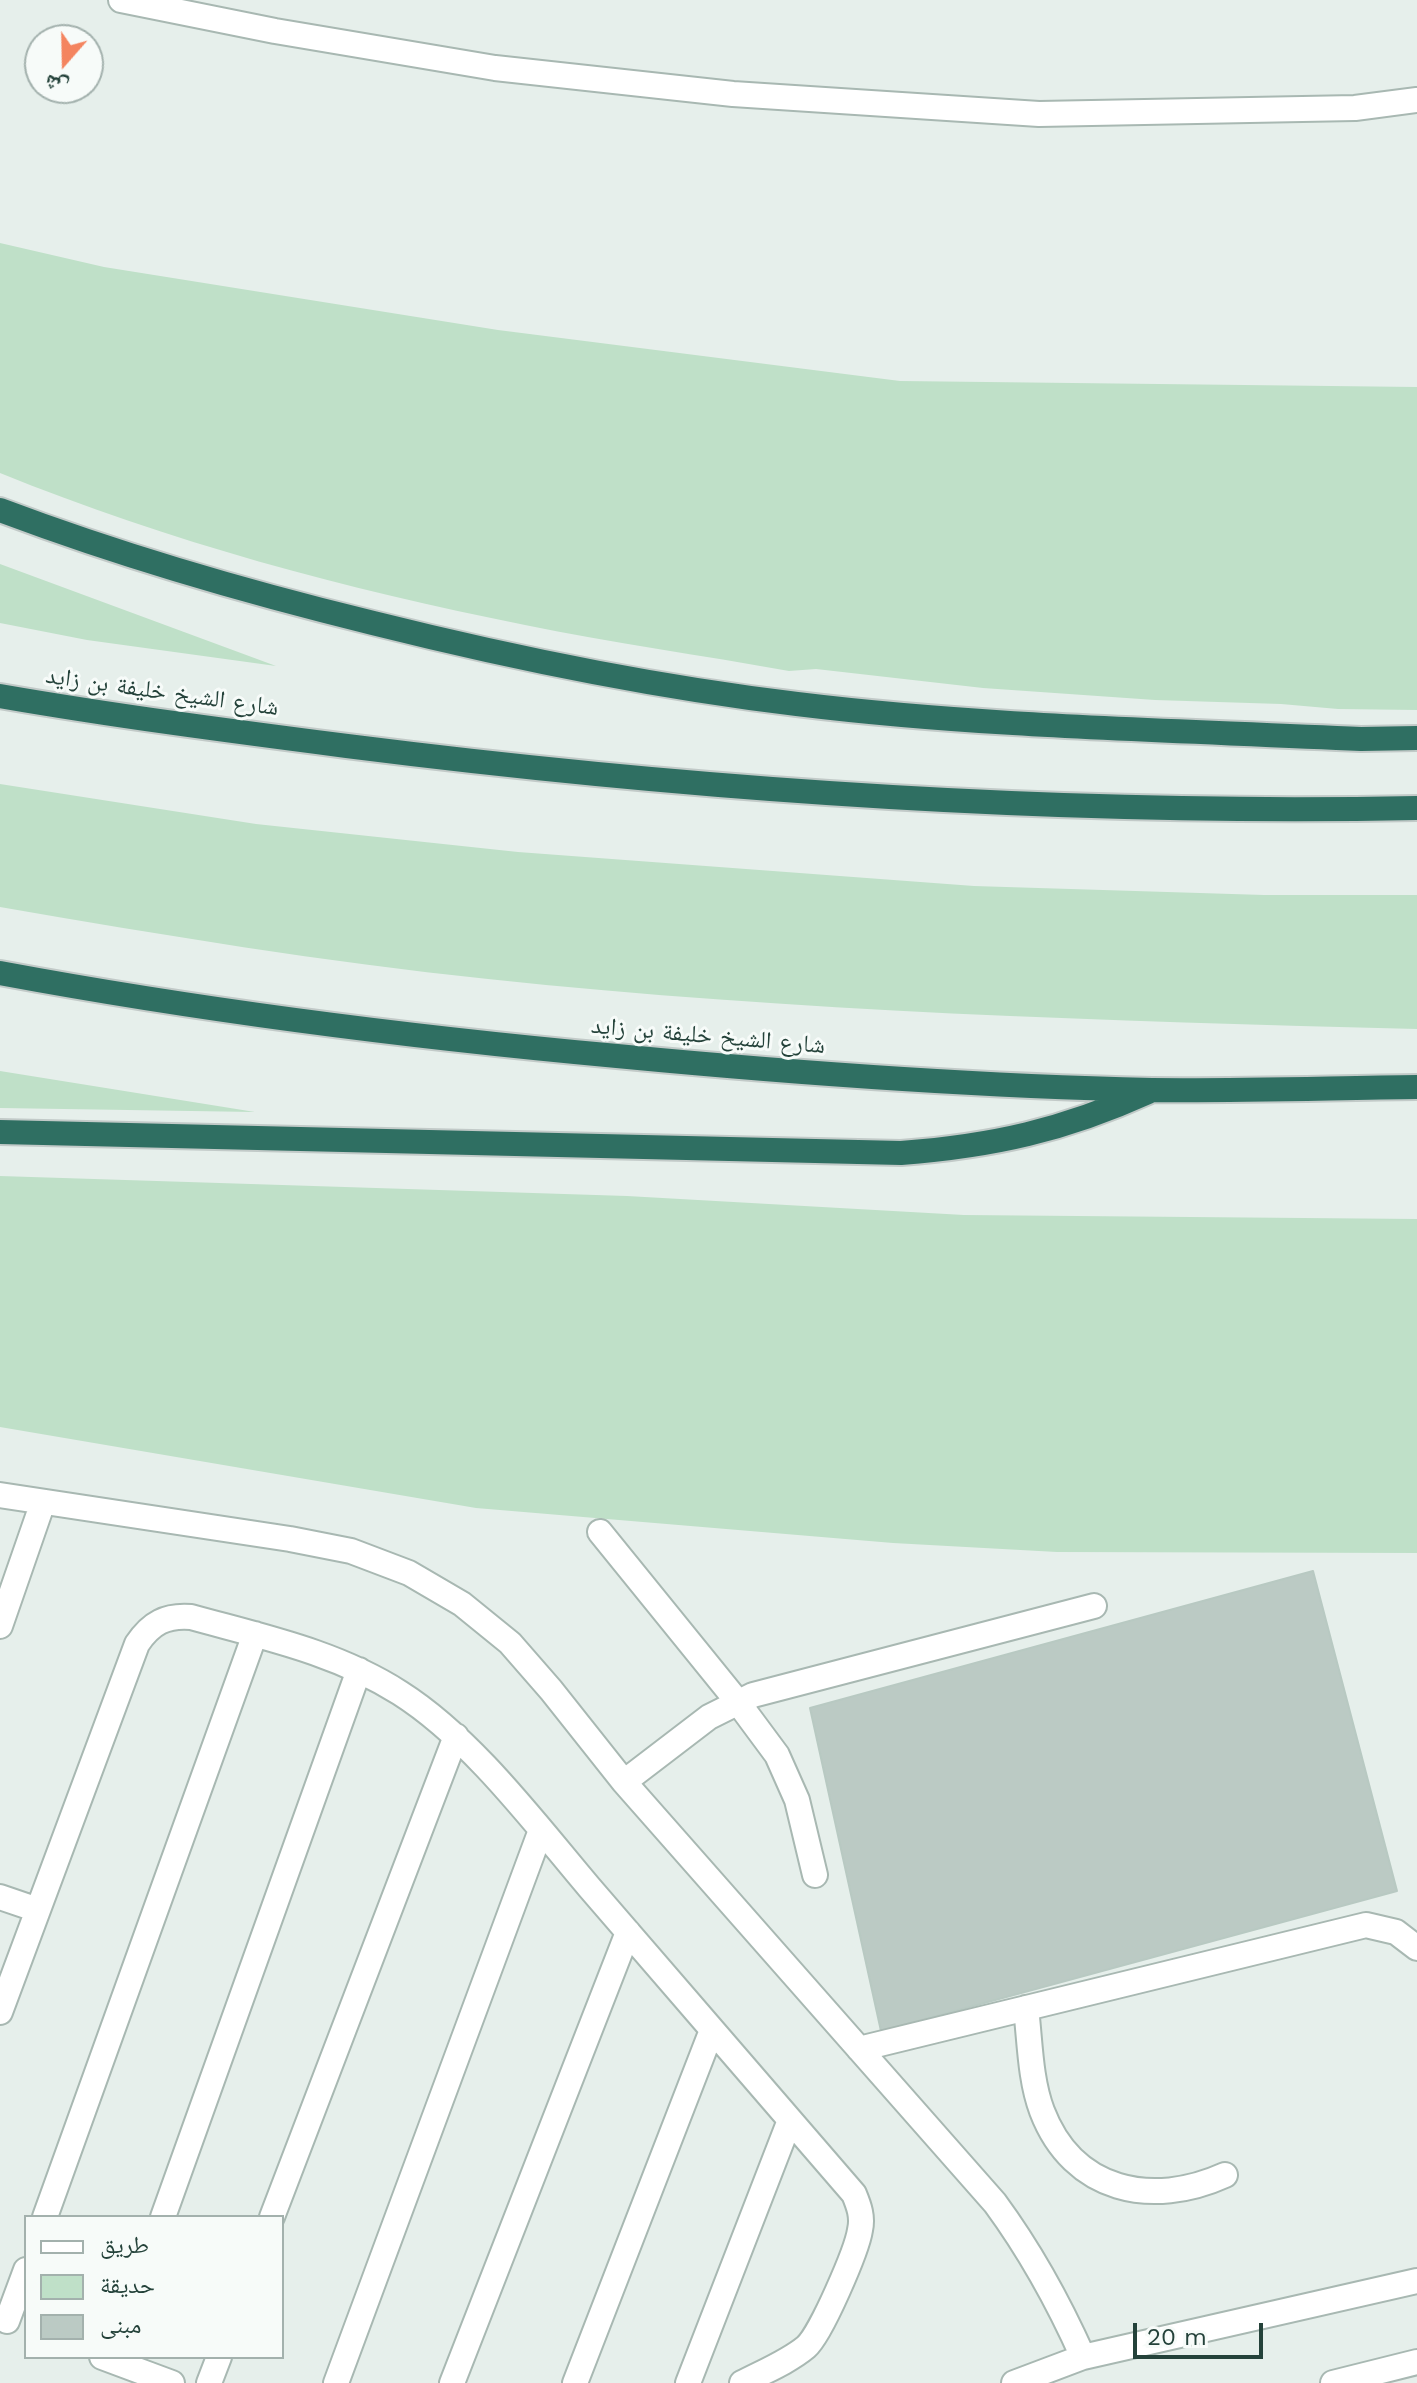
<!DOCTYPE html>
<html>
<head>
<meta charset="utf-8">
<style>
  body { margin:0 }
  #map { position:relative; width:1417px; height:2383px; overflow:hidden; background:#e6efeb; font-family:"Work Sans","Noto Naskh Arabic",sans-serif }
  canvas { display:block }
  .legend { position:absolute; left:24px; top:2215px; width:260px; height:144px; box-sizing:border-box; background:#f7fbf9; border:2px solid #a3b1ad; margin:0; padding:10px 14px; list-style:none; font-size:24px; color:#24423a }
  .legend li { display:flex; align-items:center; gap:16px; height:40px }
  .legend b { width:40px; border:2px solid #a3b1ad }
  .north { position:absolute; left:24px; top:24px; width:80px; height:80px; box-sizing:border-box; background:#f7fbf9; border:2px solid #a3b1ad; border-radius:50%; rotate:200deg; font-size:22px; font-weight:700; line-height:32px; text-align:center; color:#24423a }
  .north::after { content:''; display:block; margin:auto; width:28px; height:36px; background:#f4845f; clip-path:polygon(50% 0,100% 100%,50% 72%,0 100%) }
  .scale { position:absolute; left:1133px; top:2323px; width:130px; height:36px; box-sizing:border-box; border:4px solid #24423a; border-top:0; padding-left:10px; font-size:24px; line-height:28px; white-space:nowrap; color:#24423a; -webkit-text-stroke:6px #f7fbf9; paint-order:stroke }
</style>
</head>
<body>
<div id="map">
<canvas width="1417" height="2383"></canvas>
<ul class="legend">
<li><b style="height:10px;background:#fff"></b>طريق</li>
<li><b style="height:22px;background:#bfe0c8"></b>حديقة</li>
<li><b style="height:22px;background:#bbcac4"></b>مبنى</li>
</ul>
<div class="north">ش</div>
<div class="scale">20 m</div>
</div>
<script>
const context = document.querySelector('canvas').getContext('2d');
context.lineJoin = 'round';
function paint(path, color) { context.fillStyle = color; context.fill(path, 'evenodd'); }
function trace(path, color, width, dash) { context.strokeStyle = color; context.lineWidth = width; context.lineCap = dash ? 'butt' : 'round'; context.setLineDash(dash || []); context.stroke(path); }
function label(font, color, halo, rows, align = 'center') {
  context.font = font + ' "Work Sans","Noto Naskh Arabic",sans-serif'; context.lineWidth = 6; context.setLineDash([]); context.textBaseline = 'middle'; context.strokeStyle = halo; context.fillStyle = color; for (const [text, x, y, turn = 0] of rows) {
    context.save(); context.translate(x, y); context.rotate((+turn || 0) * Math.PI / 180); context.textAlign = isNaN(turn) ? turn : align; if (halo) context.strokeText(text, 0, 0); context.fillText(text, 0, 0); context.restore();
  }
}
const green = new Path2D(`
  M0 243 104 267 498 330 900 381 1417 387V710L1338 709 1281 704 1155 700 983 688 816 669 789 671C701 655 612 643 525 625 345 589 170 542 0 473Z
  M0 564 276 666 87 640 0 623Z
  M0 784 256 824 518 852 974 886 1264 895H1417V1029C1107 1021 797 1012 488 979 325 962 162 935 0 907Z
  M0 1071 255 1112 0 1108Z
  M0 1176 627 1196 964 1215 1417 1219V1553L1057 1552 893 1543 476 1508 0 1427Z`);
const building = new Path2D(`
  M1313 1571 1397 1891 881 2031 810 1708Z`);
const minor = new Path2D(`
  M121 0 275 31 495 68 733 94 1039 114 1355 108 1417 100
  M0 1495 290 1539 351 1551 409 1573 462 1604 510 1643 551 1690 624 1782 995 2203C1031 2252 1058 2301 1083 2357
  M600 1532 737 1701 777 1755 797 1800 815 1875
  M0 1626 43 1502
  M624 1782 709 1717 753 1695 1094 1606
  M0 1897 38 1910
  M1026 2008C1030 2042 1030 2079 1042 2111 1073 2192 1152 2208 1225 2175
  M0 2012 137 1644C151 1623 166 1615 191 1617 263 1637 336 1652 400 1693 471 1738 534 1822 589 1887 677 1989 766 2092 854 2194 859 2206 863 2217 860 2230 857 2250 821 2334 806 2347 788 2362 763 2372 742 2383
  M859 2049 1366 1925 1396 1932 1417 1948
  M45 2217 255 1634
  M163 2217 359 1670
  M272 2217 456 1736
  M7 2321 26 2270
  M102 2357 172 2383
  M209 2383 219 2357
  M336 2383 541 1830
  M452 2383 628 1932
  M575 2383 712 2030
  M688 2383 790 2120
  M1014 2383 1083 2357 1417 2281
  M1333 2383 1417 2362`);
const highway = new Path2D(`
  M0 510C122 556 246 592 373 623 513 658 654 687 797 704 984 727 1173 730 1361 739L1417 738
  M0 696C115 716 231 731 347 746 702 791 1059 815 1417 808
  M0 973C204 1011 410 1037 617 1056 795 1073 973 1086 1152 1090 1240 1091 1329 1088 1417 1087
  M0 1132 901 1153C993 1146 1064 1130 1148 1092`);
const streetNames = [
  ["شارع الشيخ خليفة بن زايد",162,692,8],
  ["شارع الشيخ خليفة بن زايد",708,1036,5]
];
paint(green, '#bfe0c8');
paint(building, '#bbcac4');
trace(building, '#b8c9c2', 2);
trace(minor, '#a8b8b2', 28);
trace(highway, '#c2cac8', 28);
trace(minor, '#fff', 24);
trace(highway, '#2f6f62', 24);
label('24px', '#24423a', '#f7fbf9', streetNames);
</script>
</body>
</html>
